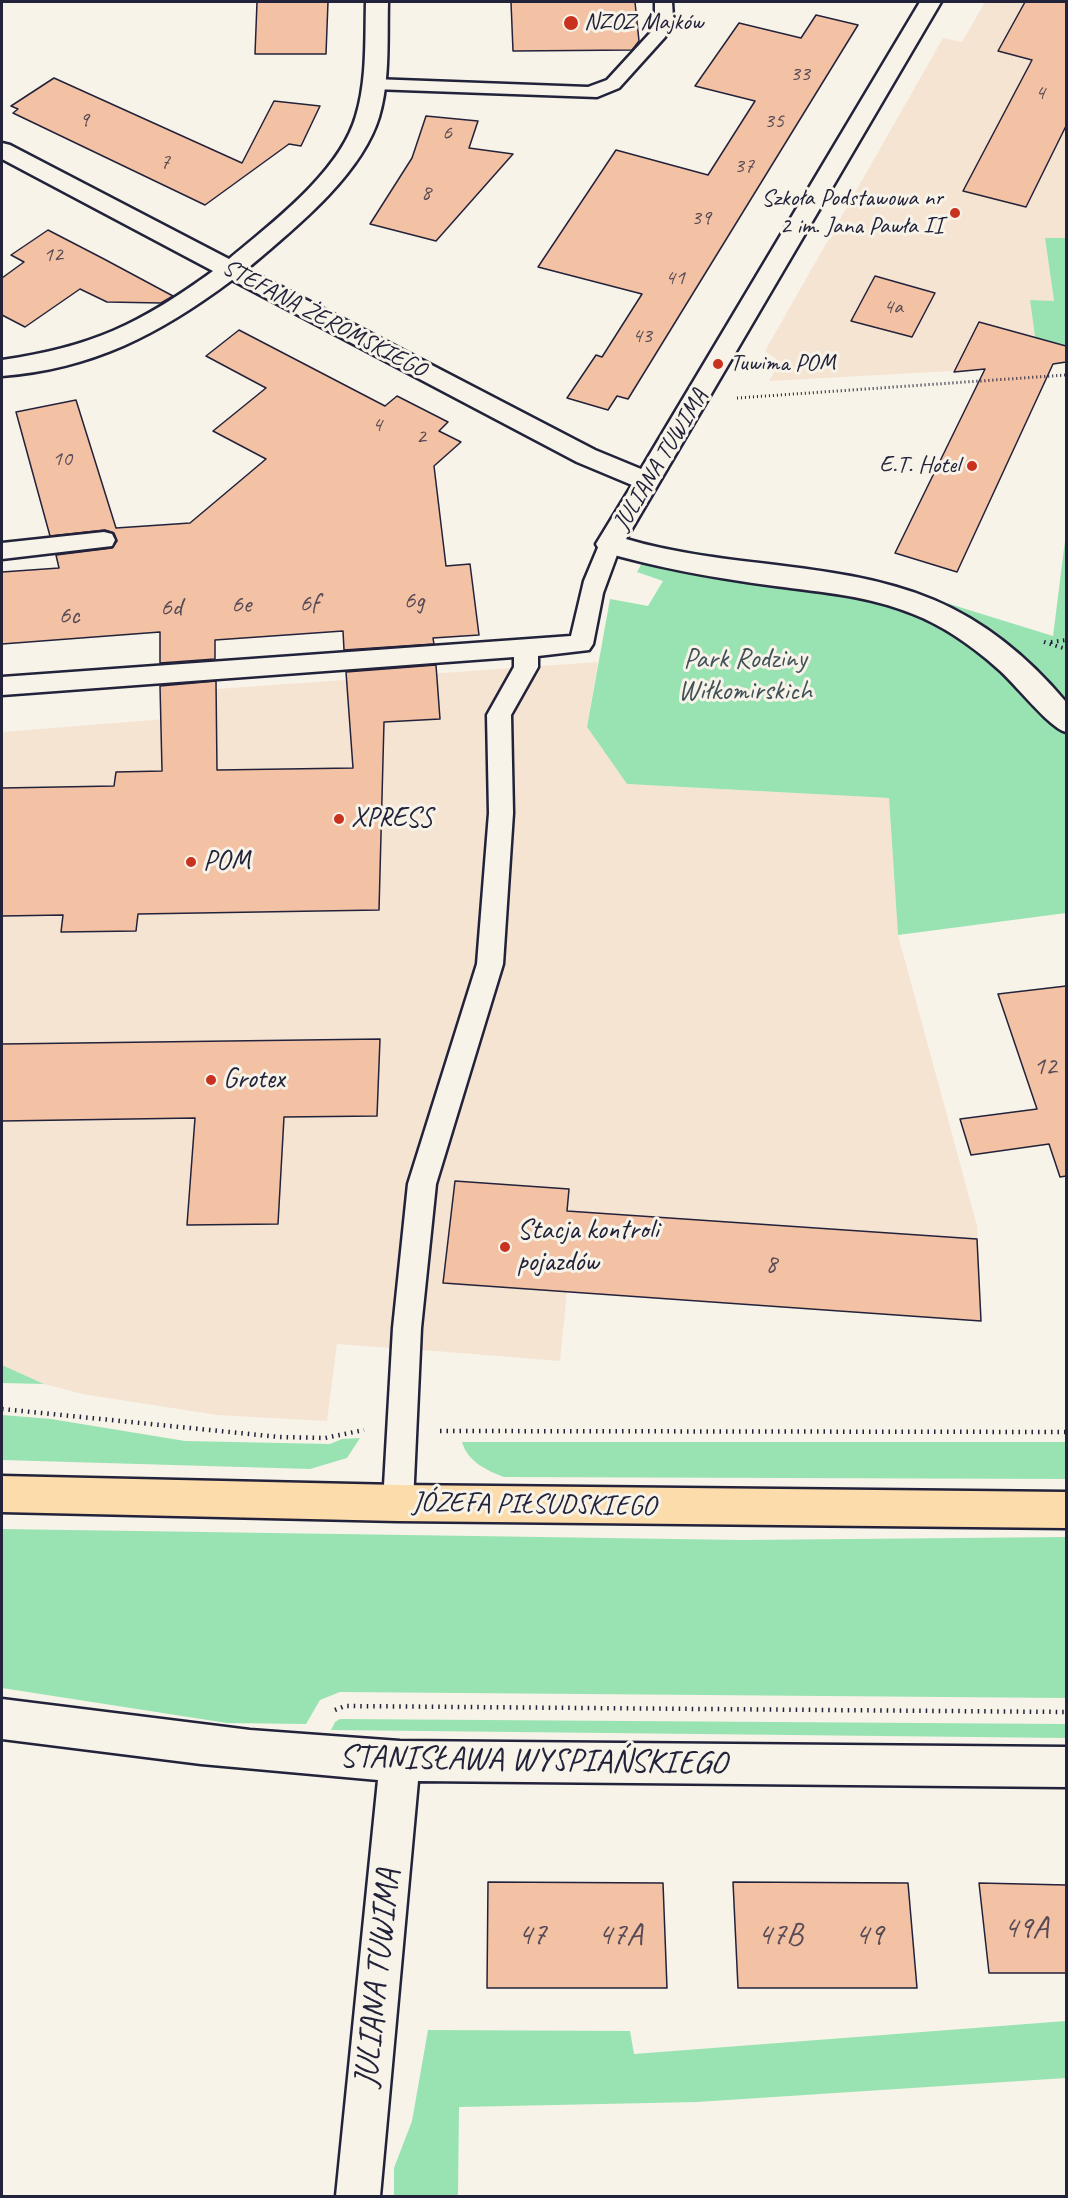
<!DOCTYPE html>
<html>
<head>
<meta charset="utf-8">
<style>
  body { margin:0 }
  #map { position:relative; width:1068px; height:2198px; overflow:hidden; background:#f7f3e8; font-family:Caveat,sans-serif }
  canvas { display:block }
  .frame { position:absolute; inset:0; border:3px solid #22223b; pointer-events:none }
</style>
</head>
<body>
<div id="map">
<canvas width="1068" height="2198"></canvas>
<div class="frame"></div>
</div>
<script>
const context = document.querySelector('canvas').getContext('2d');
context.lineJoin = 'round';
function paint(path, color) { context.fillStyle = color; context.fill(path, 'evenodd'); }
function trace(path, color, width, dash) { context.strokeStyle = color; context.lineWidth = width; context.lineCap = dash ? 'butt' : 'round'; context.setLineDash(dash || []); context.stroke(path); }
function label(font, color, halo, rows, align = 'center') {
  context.font = font + ' Caveat,sans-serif'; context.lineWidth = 6; context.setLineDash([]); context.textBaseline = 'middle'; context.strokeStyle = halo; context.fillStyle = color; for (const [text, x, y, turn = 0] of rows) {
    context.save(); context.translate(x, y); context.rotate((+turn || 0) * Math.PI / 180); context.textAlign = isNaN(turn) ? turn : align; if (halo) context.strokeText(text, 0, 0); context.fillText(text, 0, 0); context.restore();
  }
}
const built = new Path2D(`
  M985 2H1066V238H1045L1054 302 1030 300 1036 344 991 369 769 381 780 362 765 351 943 38 962 42Z
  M598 662 587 727 627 784 889 798 898 935 977 1226 981 1321 567 1291 560 1361 422 1350 420 1329 392 1327 390 1348 337 1344 327 1421 217 1415 82 1394 44 1384 2 1365V732L216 715V689Z`);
const green = new Path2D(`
  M1045 238H1066V363L991 369 1036 344 1030 300 1054 301Z
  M1066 533V913L898 935 889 798 627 784 587 727 610 599 648 606 663 581 637 572 652 545 872 580 1053 636Z
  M2 1365 44 1384 2 1383Z
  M2 1415 51 1419 185 1441 330 1444 342 1439 360 1438 347 1458 310 1469 2 1460Z
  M462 1442H1066V1479L504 1477C486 1470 468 1462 462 1442Z
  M2 1529 743 1540 1066 1537V1698L340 1692 320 1700 306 1724 227 1723 2 1688Z
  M340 1719 1066 1724V1738L331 1730 335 1722Z
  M1066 2021V2078L697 2102 459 2107 458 2196H394V2168L412 2121 428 2030 630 2031 634 2054Z`);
const building = new Path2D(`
  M257 2H328L326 54H255Z
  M511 2H635L639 41 632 50 513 51Z
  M1025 2H1066V126L1026 207 963 191 1032 60 998 51Z
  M816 15 858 25 628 399 617 396 608 410 567 398 596 355 602 357 642 294 538 267 616 150 708 175 755 101 695 86 739 23 801 38Z
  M54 78 242 163 274 101 320 106 301 146 289 144 205 205 13 113 18 109 11 106Z
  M426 116 478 121 469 148 513 154 436 241 370 224 412 158Z
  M48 230 104 259 173 296 161 303 107 302 80 289 25 327 2 315V278L24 262 11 255Z
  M875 276 935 293 912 337 851 321Z
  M979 322 1066 346V362L1053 364 957 572 895 553 985 369 954 372Z
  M239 330 385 406 397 396 448 422 439 431 461 442 434 466 446 566 470 564 479 635 433 638 434 644 344 650 343 631 215 640V659L160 663V632L2 644V572L59 568 56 555 112 548 117 541 114 533 105 530 50 536 16 412 76 400 116 528 190 523 266 459 213 431 266 388 206 356Z
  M436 665 440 719 384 722 379 910 138 914 136 931 61 932 63 915 2 916V788L114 786 116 772 162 771 160 686 216 681 217 770 353 768 346 672Z
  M1066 986V1176L1060 1177 1049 1144 971 1155 960 1119 1037 1109 998 994Z
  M380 1039 377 1116 284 1117 278 1224 187 1225 195 1118 2 1121V1044Z
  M455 1181 569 1189 567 1211 977 1239 981 1321 443 1283Z
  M488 1882 663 1883 667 1988H487Z
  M733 1882 908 1883 917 1988H738Z
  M979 1883 1066 1885V1973H989Z`);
const pathFar2 = new Path2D(`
  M737 398 1066 375`);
const pathFar1 = new Path2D(`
  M1044 642 1066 649
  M1051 642 1066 640`);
const path = new Path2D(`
  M2 1409 279 1437 325 1438 364 1430
  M440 1431 1066 1432
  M335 1710 345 1706 1066 1712`);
const service = new Path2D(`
  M655 2H672L673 18 665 37 619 88 597 97 373 89 364 84 373 79 588 87 607 80 651 32 655 18Z
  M104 532 112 534 115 540 112 546 2 559V543Z
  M610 536 618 538 621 544 603 593 593 644 589 650 538 656V667L511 715 513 813 503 964 436 1184 421 1328 413 1503 409 1513 398 1518 387 1513 383 1503 393 1328 408 1184 477 964 489 813 487 715 514 667V657L2 695V677L571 636 584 581 602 538Z`);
const minor = new Path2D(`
  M366 2H388C387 40 390 80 379 117 361 176 293 230 247 269L595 450 641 469 920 2H941L626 539C726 569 839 560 934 600 986 622 1031 660 1066 702V732C1049 728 1014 682 997 668 972 646 944 626 913 614 870 596 821 592 775 586 715 578 658 568 600 551L596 544 632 485 577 462 232 280C160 334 92 369 2 376V360C92 347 140 324 213 271L2 159V143L10 145 229 259C272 223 340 172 356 116 367 80 365 40 366 2Z
  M2 1699 250 1730 400 1741 1066 1747V1787L418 1781 380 2196H336L378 1780 201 1764 2 1739Z`);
const primary = new Path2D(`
  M2 1476 398 1485 1066 1492V1528L398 1521 2 1512Z`);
const markers = [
  [571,23,8,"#c8321e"],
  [955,213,6,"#c8321e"],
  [718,364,6,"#c8321e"],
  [972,466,6,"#c8321e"],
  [339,819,6,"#c8321e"],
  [191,862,6,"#c8321e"],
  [211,1080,6,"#c8321e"],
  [505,1247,6,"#c8321e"]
];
const farNumbernames = [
  ["33",800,74],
  ["4",1040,93],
  ["9",84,120],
  ["35",774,121],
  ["6",447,133],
  ["7",165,162],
  ["37",744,166],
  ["8",426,193],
  ["39",701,218],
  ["12",53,255],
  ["41",675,278],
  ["4a",893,307],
  ["43",642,336],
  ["4",377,425],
  ["2",421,437],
  ["10",62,459]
];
const farPoinames = [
  ["NZOZ Majków",584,23],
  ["Szkoła Podstawowa nr",943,199,"right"],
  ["2 im. Jana Pawła II",943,227,"right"],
  ["Tuwima POM",730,364],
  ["E.T. Hotel",960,466,"right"]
];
const farStreetnames = [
  ["STEFANA ŻEROMSKIEGO",324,319,28],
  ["JULIANA TUWIMA",661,460,-59]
];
const numberNames = [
  ["6g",414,601],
  ["6f",309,604],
  ["6e",241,605],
  ["6d",171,608],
  ["6c",69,616],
  ["12",1045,1067],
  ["8",771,1265]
];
const parkNames = [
  ["Park Rodziny",745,660],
  ["Wiłkomirskich",745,692]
];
const poiNames = [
  ["XPRESS",351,819],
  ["POM",203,862],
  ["Grotex",223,1080],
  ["Stacja kontroli",517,1231],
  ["pojazdów",517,1263]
];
const streetNames = [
  ["JÓZEFA PIŁSUDSKIEGO",534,1505,1]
];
const nearNumbernames = [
  ["49A",1026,1929],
  ["47",532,1936],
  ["47A",620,1936],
  ["47B",780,1936],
  ["49",869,1936]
];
const nearStreetnames = [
  ["STANISŁAWA WYSPIAŃSKIEGO",533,1761,1],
  ["JULIANA TUWIMA",378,1978,-84]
];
paint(built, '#f6e4d3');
paint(green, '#99e3b2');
paint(building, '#f3c1a3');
trace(building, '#22223b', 1.5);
trace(service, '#22223b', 5);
trace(minor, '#22223b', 5);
trace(primary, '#22223b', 5);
trace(pathFar2, '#22223b', 3, [1, 3]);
trace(pathFar1, '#22223b', 4, [1.5, 4.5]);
trace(path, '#22223b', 4.5, [1.5, 5]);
paint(service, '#f7f3e8');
paint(minor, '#f7f3e8');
paint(primary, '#fddcac');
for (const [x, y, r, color] of markers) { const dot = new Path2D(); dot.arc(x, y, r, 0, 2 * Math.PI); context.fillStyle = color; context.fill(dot); trace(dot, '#f7f3e8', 2); }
label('22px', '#564a55', null, farNumbernames);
label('24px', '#22223b', '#f7f3e8', farPoinames, 'left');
label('24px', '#22223b', '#f7f3e8', farStreetnames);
label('26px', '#564a55', null, numberNames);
label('28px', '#405259', '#f7f3e8', parkNames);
label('28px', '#22223b', '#f7f3e8', poiNames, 'left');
label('28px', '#22223b', '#f7f3e8', streetNames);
label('32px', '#564a55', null, nearNumbernames);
label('33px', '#22223b', '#f7f3e8', nearStreetnames);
</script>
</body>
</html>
